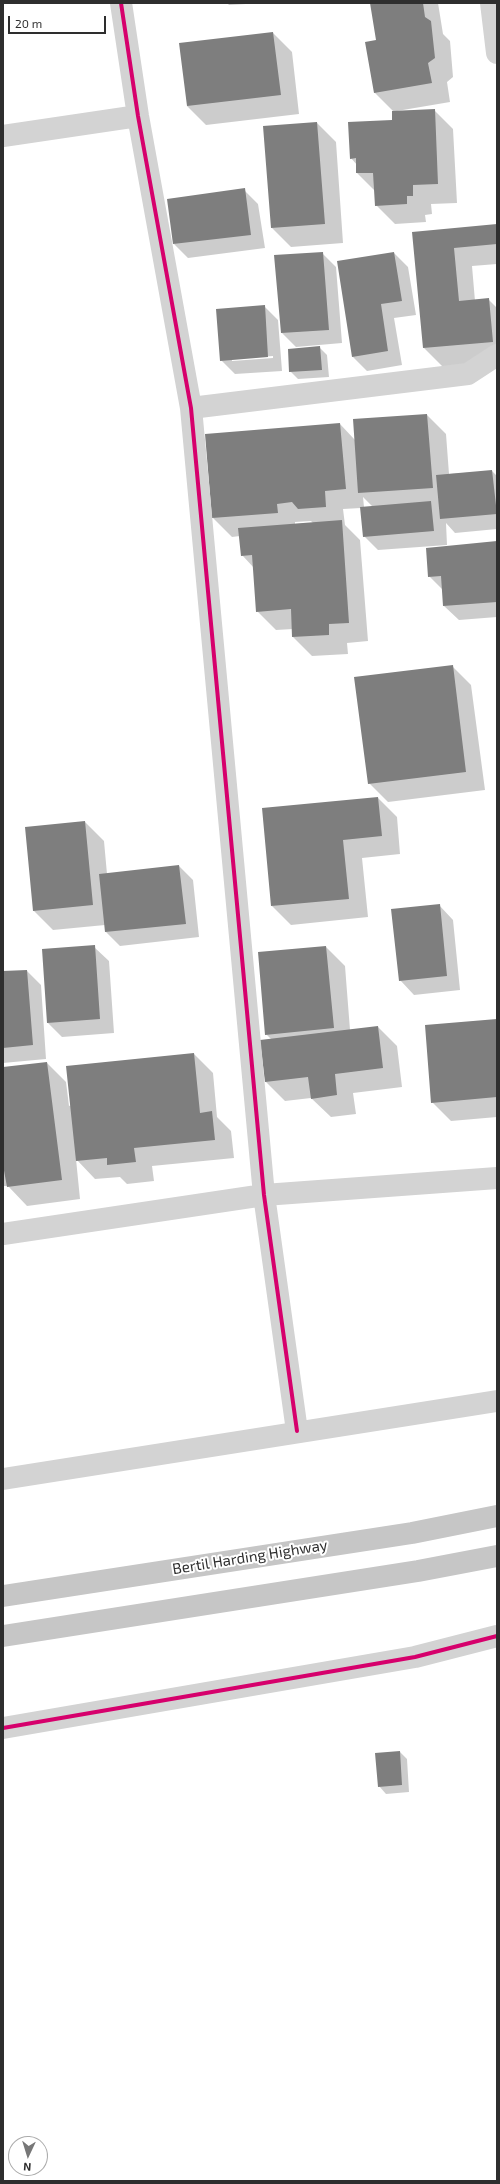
<!DOCTYPE html>
<html>
<head>
<meta charset="utf-8">
<style>
  body { margin:0 }
  #map { position:relative; width:500px; height:2184px; overflow:hidden; background:#fff; font-family:"Exo 2",sans-serif }
  canvas { display:block }
  .frame { position:absolute; inset:0; border:4px solid #2e2e2e; pointer-events:none }
  .north { position:absolute; left:8px; top:2136px; width:40px; height:40px; box-sizing:border-box; background:#fff; border:1px solid #ababab; border-radius:50%; rotate:184deg; font-size:11px; font-weight:700; line-height:16px; text-align:center; color:#2e2e2e }
  .north::after { content:''; display:block; margin:auto; width:14px; height:18px; background:#777; clip-path:polygon(50% 0,100% 100%,50% 72%,0 100%) }
  .scale { position:absolute; left:8px; top:16px; width:98px; height:18px; box-sizing:border-box; border:2px solid #2e2e2e; border-top:0; padding-left:5px; font-size:12px; line-height:14px; white-space:nowrap; color:#2e2e2e; -webkit-text-stroke:3px #fff; paint-order:stroke }
</style>
</head>
<body>
<div id="map">
<canvas width="500" height="2184"></canvas>
<div class="frame"></div>
<div class="north">N</div>
<div class="scale">20 m</div>
</div>
<script>
const context = document.querySelector('canvas').getContext('2d');
context.lineJoin = 'round';
function paint(path, color) { context.fillStyle = color; context.fill(path, 'evenodd'); }
function trace(path, color, width, dash) { context.strokeStyle = color; context.lineWidth = width; context.lineCap = dash ? 'butt' : 'round'; context.setLineDash(dash || []); context.stroke(path); }
function label(font, color, halo, rows, align = 'center') {
  context.font = font + ' "Exo 2",sans-serif'; context.lineWidth = 4; context.setLineDash([]); context.textBaseline = 'middle'; context.strokeStyle = halo; context.fillStyle = color; for (const [text, x, y, turn = 0] of rows) {
    context.save(); context.translate(x, y); context.rotate((+turn || 0) * Math.PI / 180); context.textAlign = isNaN(turn) ? turn : align; if (halo) context.strokeText(text, 0, 0); context.fillText(text, 0, 0); context.restore();
  }
}
const shadow = new Path2D(`
  M227 3H263L229 5Z
  M371 3H438L443 34 450 41 453 77 447 82 450 102 397 111 434 110 453 129 457 203 431 204 432 214 425 215 426 222 395 224 376 205 375 191 357 173V165L351 158 393 121 394 112 374 92 377 41Z
  M273 33 292 52 299 114 206 125 187 106Z
  M317 123 336 142 343 243 291 247 272 228Z
  M244 190 258 204 265 248 188 258 174 244Z
  M497 225V264L472 266 475 301 489 300 497 308V362L443 367 424 348 413 233Z
  M322 253 336 267 342 343 296 347 282 333Z
  M394 253 408 267 416 315 394 318 402 365 367 371 353 357Z
  M264 306 278 320 282 371 235 374 221 360ZM273 356V358L232 361V359Z
  M319 347 327 355 329 377 298 379 290 371Z
  M427 415 446 434 449 474 492 471 497 476V529L455 533 446 523 447 545 378 550 364 536 361 508 343 509 345 525 360 540 368 641 347 643 348 654 312 656 293 637V629L276 630 257 611 254 568 242 555 240 536 232 537 213 518 340 424 355 440ZM363 497 373 507H364ZM311 521 313 523 295 524V522Z
  M497 542V617L459 620 444 606 443 590 429 576Z
  M452 666 471 685 485 790 388 802 369 783Z
  M378 798 397 817 400 854 362 858 368 917 291 925 272 906Z
  M85 822 104 841 107 874 179 866 193 880 199 937 120 946 106 932 105 925 53 930 34 911 26 828Z
  M439 905 453 920 460 990 414 995 400 980Z
  M94 947 109 961 114 1033 62 1037 48 1023Z
  M326 947 345 966 350 1030 378 1027 397 1046 402 1087 353 1093 356 1114 331 1117 311 1098 285 1101 266 1082 271 1039 266 1034Z
  M27 971 41 985 46 1059 3 1063V972Z
  M497 1020V1117L451 1121 432 1102Z
  M194 1054 213 1073 217 1117 231 1131 234 1158 152 1166 154 1181 127 1184 120 1177 95 1179 76 1159 80 1199 27 1206 8 1186H3V1068L47 1063 66 1082 69 1106Z
  M400 1752 407 1759 409 1792 386 1794 379 1786Z`);
const building = new Path2D(`
  M370 3H423L425 17 431 21 435 58 428 63 432 83 374 93 365 42 376 40Z
  M273 32 281 95 187 106 179 43Z
  M435 109 438 184 413 185V196H407V204L375 206 373 173H356V158L350 159 348 122 392 120V111Z
  M317 122 325 224 271 228 263 126Z
  M245 188 251 235 173 244 167 199Z
  M497 224V244L454 248 459 301 489 298 493 342 423 348 412 232Z
  M323 252 329 330 281 333 274 255Z
  M394 252 402 301 381 304 388 351 352 357 337 261Z
  M265 305 268 357 220 361 216 309Z
  M320 346 322 370 289 372 288 349Z
  M427 414 433 488 358 493 353 419Z
  M340 423 346 489 325 491 326 507 298 509 292 502 277 504 278 513 212 518 205 434Z
  M492 470 497 514 440 519 436 475Z
  M431 501 434 531 363 537 360 507Z
  M342 520 349 623 329 624V635L292 637 291 609 256 612 252 555 241 556 238 528Z
  M497 541V602L443 606 441 576 428 577 426 548Z
  M453 665 466 772 368 784 354 677Z
  M378 797 382 836 343 840 349 899 271 906 262 808Z
  M85 821 93 905 33 911 25 827Z
  M179 865 186 924 105 932 99 874Z
  M440 904 447 976 399 981 391 909Z
  M95 945 100 1019 47 1023 42 949Z
  M326 946 334 1028 265 1035 258 952Z
  M27 970 33 1045 3 1048V971Z
  M497 1019V1097L431 1103 425 1025Z
  M378 1026 383 1068 335 1074 337 1095 311 1099 308 1077 265 1082 260 1040Z
  M194 1053 200 1113 212 1111 215 1140 134 1148 136 1162 107 1165V1158L76 1161 66 1066Z
  M47 1062 62 1180 7 1187 3 1165V1067Z
  M400 1751 402 1785 378 1787 375 1753Z`);
const street = new Path2D(`
  M121 3 138 116 191 408 264 1195 297 1431
  M491 3 497 53
  M3 136 138 116
  M191 408 468 374 497 355
  M3 1234 264 1195 497 1178
  M3 1479 497 1401
  M3 1728 415 1657 497 1636`);
const primary = new Path2D(`
  M3 1596 412 1533 497 1516
  M3 1636 418 1571 497 1556`);
const cycleway = new Path2D(`
  M121 3 138 116 191 408 264 1195 297 1431
  M3 1728 415 1657 497 1636`);
const streetNames = [
  ["Bertil Harding Highway",250,1557,-9]
];
paint(shadow, '#0003');
paint(building, '#7e7e7e');
trace(street, '#d3d3d3', 22);
trace(primary, '#c6c6c6', 22);
trace(cycleway, '#d6006c', 4);
label('15px', '#2e2e2e', '#fff', streetNames);
</script>
</body>
</html>
